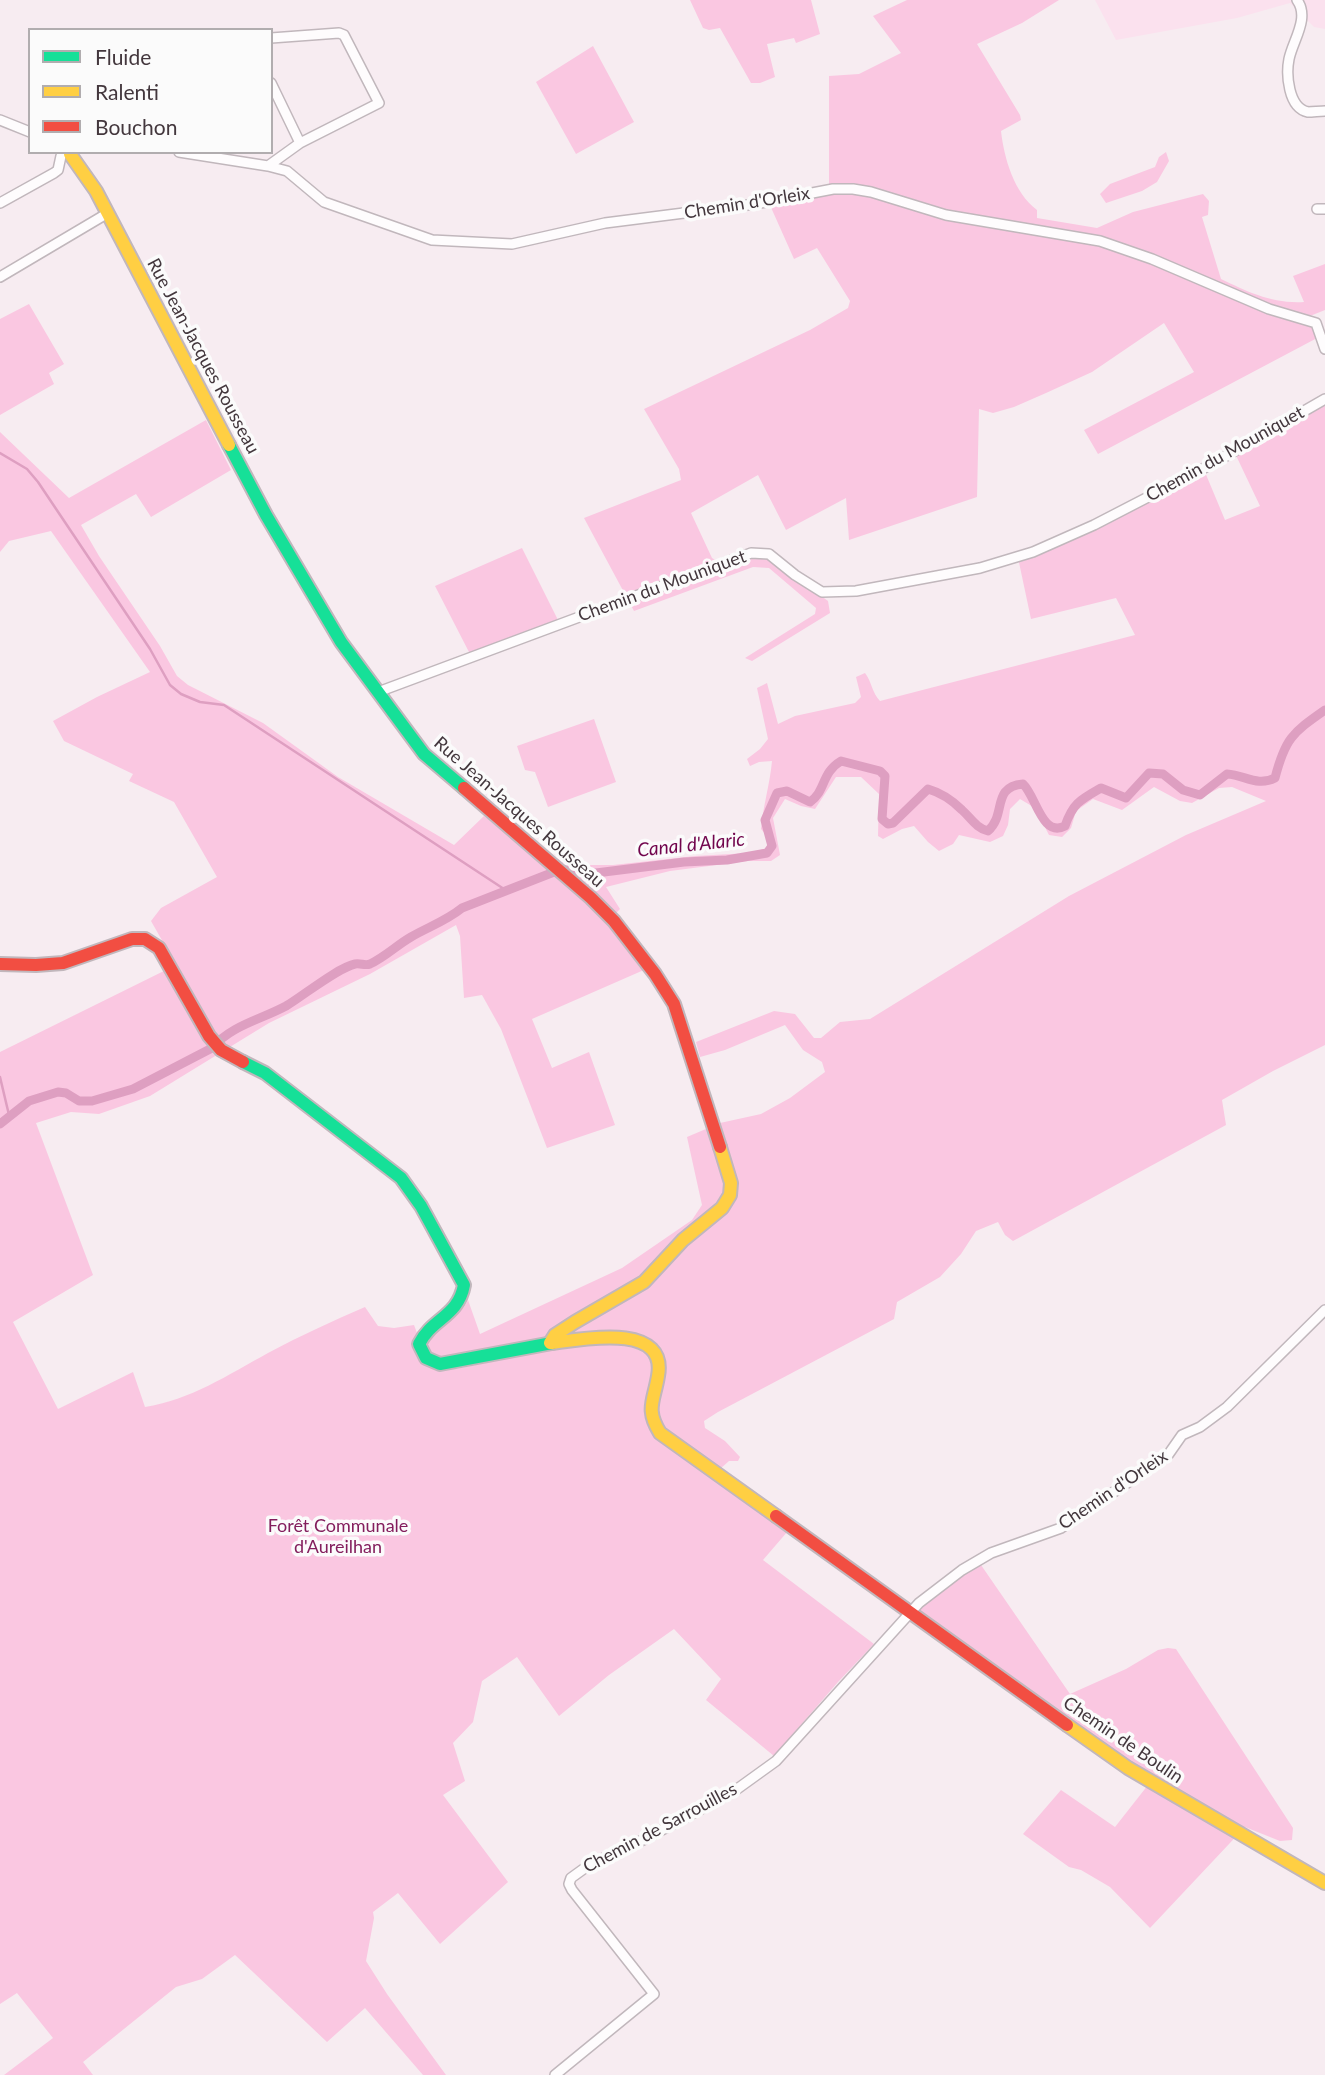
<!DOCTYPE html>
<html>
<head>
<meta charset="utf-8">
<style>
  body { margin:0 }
  #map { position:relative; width:1325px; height:2075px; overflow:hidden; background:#f7ecf1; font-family:Lato,sans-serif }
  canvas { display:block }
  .legend { position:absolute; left:28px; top:28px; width:245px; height:126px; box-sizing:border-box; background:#fbfbfb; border:2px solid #b1adaf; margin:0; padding:9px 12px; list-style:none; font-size:21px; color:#43373d }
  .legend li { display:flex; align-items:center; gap:14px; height:35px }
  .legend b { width:35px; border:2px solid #b1adaf }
</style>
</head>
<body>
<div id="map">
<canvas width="1325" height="2075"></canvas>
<ul class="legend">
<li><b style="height:9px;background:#16e098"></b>Fluide</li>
<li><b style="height:9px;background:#ffcf43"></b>Ralenti</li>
<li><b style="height:9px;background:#f24e42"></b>Bouchon</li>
</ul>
</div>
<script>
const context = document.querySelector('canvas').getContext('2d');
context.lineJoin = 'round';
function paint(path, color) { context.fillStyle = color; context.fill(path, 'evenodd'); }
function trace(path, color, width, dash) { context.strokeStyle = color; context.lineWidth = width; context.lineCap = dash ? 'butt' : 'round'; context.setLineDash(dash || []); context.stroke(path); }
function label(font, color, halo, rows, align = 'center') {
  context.font = font + ' Lato,sans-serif'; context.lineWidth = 7; context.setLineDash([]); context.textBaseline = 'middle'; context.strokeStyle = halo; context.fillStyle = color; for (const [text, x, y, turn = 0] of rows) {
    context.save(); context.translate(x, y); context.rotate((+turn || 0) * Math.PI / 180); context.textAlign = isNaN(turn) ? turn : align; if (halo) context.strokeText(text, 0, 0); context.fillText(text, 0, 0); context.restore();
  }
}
const built = new Path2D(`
  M1095 0H1325V29L1314 27 1290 3 1237 18 1116 40Z`);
const green = new Path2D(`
  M690 0H811L820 34 796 43 794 38 767 44 775 77 760 83H751L720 28 709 30 703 28Z
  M907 0H1059L1022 23 977 44 1020 115 1021 120 1001 131C1004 158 1014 193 1037 210V218L1097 228 1133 212 1203 194 1209 201 1208 215 1202 217 1221 279C1248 292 1273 304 1304 302L1293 276 1325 264V310L1310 316 1319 337 1098 454 1084 430 1194 372 1164 323 1092 372 1046 393 1014 407 993 413 979 409 977 497 849 540 846 498 786 530 758 475 691 513 712 558 723 565 750 558 772 560 828 601 830 613 752 661 745 658 815 614 816 608 769 568 753 567 634 611 584 518 681 480 679 469 644 409 810 330 848 308 850 301 817 248 794 259 765 194 829 185V76L859 74 901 53 873 16Z
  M593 46 634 122 576 154 536 82Z
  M1166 152 1169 161 1157 182 1142 191 1106 203 1100 194 1110 184 1155 167 1159 157Z
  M29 304 64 364 49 373 54 384 0 415V319Z
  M1325 396V1045L1273 1071 1222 1100 1226 1125 1013 1241 1005 1235 998 1222 976 1231 961 1254 940 1277 897 1302 894 1319 718 1412 704 1421 705 1428 725 1441 740 1457 738 1461H729L720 1469 794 1524 763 1560 874 1644 838 1682 774 1756 706 1700 721 1679 674 1629 609 1675 559 1716 517 1657 482 1681 473 1722 453 1743 465 1781 443 1795 508 1882 440 1944 398 1893 373 1912 374 1918 366 1961 387 1994 446 2075H423L365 2008 327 2042 235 1955 202 1979 176 1987 83 2062 93 2075H4L53 2038 17 1993 0 2004V1052L176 965 151 921 161 908 217 877 174 802 129 781 133 774 64 741 53 721 97 697 150 672 51 531 9 541 0 552V432L69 498 206 420 231 470 151 517 136 494 81 525 99 556 160 646 177 676 188 685 263 723 338 777 454 845 484 816 503 831 515 825 566 865H613L695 856 749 853 767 848V836L761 829C763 806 770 784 772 761L759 762 750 766 747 759 760 749 768 739 757 688 767 683 778 724 795 716 855 703 861 697 856 677 865 673C872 682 872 693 880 701L1135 635 1116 598 1031 619 1017 553 1072 532 1202 465 1225 520 1260 506 1232 447ZM836 777H861L879 794 878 836 883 839 902 829 914 826 928 842 939 851 953 844 959 835 990 842 1003 836 1008 825 1010 809 1020 799 1035 808 1049 835 1062 837 1071 828 1076 811 1093 799 1122 810 1154 787 1180 801 1192 803 1219 788 1232 787 1266 801 1186 835 1069 896 870 1019 840 1022 821 1038H814L795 1014 774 1011 696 1042 700 1057 725 1050 785 1025 803 1050 822 1062 825 1072 790 1098 761 1114 720 1123 687 1137 702 1205 692 1220 622 1268 480 1334 468 1300 464 1307 429 1336C423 1348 430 1354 440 1361L492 1352 500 1360 456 1369 437 1368 415 1344 417 1333 414 1325 394 1328 378 1326 365 1307C332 1321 300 1336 268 1353 228 1375 190 1400 145 1407L133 1372 58 1409 13 1322 93 1275 36 1123 71 1112 99 1114 150 1096 269 1023 370 974 456 925 460 936 464 998 482 995 501 1029 547 1148 615 1125 589 1052 552 1068 532 1019 653 966 615 914 620 909 606 887 670 871 748 861H771L780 855 773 818 785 799 801 806 815 809Z
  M522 548 558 620 470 654 435 586Z
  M594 719 616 782 548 807 535 772 525 770 517 746Z
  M981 1565 1070 1694 1126 1669 1158 1650 1168 1648 1176 1649 1293 1828 1292 1840 1280 1841 1245 1827 1150 1928 1110 1887 1081 1870 1069 1867 1023 1834 1061 1790 1115 1827 1148 1785 917 1610 944 1587Z`);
const stream = new Path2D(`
  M0 453 27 469 38 482 150 649 170 685 181 694 200 702 224 705 507 891
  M0 1077 9 1115`);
const canal = new Path2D(`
  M0 1124 29 1101 58 1092 66 1093 79 1101H92L133 1089 212 1048C232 1025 260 1020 286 1006 303 996 337 968 355 964 361 963 365 966 370 964 385 957 397 945 411 937 428 927 446 921 462 908L554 872 563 869 596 873 684 862 727 860 767 853 772 846 765 820 777 793 787 791 810 802C826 791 821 773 841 761L880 771 885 776 882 819 888 824 893 823 928 789C942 793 952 800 962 810 971 818 976 828 988 831 1007 814 991 787 1023 784 1036 796 1042 838 1065 826 1073 803 1080 800 1101 788L1126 798 1149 773 1163 774 1183 790 1200 795 1227 774C1245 775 1257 787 1275 778 1285 739 1292 733 1325 710`);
const street = new Path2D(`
  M1297 0C1310 18 1293 40 1289 59 1286 74 1288 108 1308 112 1313 112 1320 111 1325 111
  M271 83 300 143
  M0 120 30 132
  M179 152 268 166 287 171 324 202 432 240 512 244 605 223 755 204 833 189H853L871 192 946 215 1100 241 1152 259 1269 309 1316 323
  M268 166 300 143 379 103 344 35 339 33 271 38
  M0 203 54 173 58 170 61 156
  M1317 209H1325
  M0 277 108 213
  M1316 323 1325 349
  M378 692 751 553 769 554 795 575 822 592 856 591 980 568 1033 552 1094 525 1212 464 1325 399
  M555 2075 654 1994 572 1890 569 1884 571 1878 589 1865 645 1839 733 1792 776 1761 919 1603 962 1570 991 1553 1061 1528 1168 1455 1182 1435 1200 1427 1227 1407 1325 1310`);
const fast = new Path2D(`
  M229 445 266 515 341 642 424 754 464 788
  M243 1062 265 1073 401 1178 421 1206 464 1285C458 1317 432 1318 419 1344L426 1358 440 1364 552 1343`);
const slow = new Path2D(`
  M70 154 96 191 229 445
  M550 1343 555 1335 575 1322 644 1282 683 1240 722 1208 730 1195 731 1183 720 1147
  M552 1343C582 1339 668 1322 658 1376 654 1401 645 1409 660 1433L776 1516
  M1067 1725 1128 1768 1325 1883`);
const jam = new Path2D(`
  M464 788 591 898 614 921 655 974 674 1004 720 1147
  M0 964 36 965 63 963 132 939H145L159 948 209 1036 221 1050 243 1062
  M776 1516 1067 1725`);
const streetNames = [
  ["Chemin d'Orleix",747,203,-9],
  ["Rue Jean-Jacques Rousseau",203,356,62],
  ["Chemin du Mouniquet",1225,454,-29],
  ["Chemin du Mouniquet",662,586,-20],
  ["Rue Jean-Jacques Rousseau",519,812,41],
  ["Chemin d'Orleix",1113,1490,-34],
  ["Chemin de Boulin",1123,1740,34],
  ["Chemin de Sarrouilles",660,1828,-28]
];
const parkNames = [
  ["Forêt Communale",338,1526],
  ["d'Aureilhan",338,1547]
];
const waterNames = [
  ["Canal d'Alaric",691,845,-6]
];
paint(built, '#fbe1ee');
paint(green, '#fac7e1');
trace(stream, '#de9fc1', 2.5);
trace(canal, '#de9fc1', 9);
trace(street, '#c1b7bc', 12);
trace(fast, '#c1b7bc', 16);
trace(slow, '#c1b7bc', 16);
trace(jam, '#c1b7bc', 16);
trace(street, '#fefcfd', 9);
trace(fast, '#16e098', 12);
trace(slow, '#ffcf43', 12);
trace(jam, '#f24e42', 12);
label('18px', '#43373d', '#fbfbfb', streetNames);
label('18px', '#831e5d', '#fbfbfb', parkNames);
label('italic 19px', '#71054d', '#fbfbfb', waterNames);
</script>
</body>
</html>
